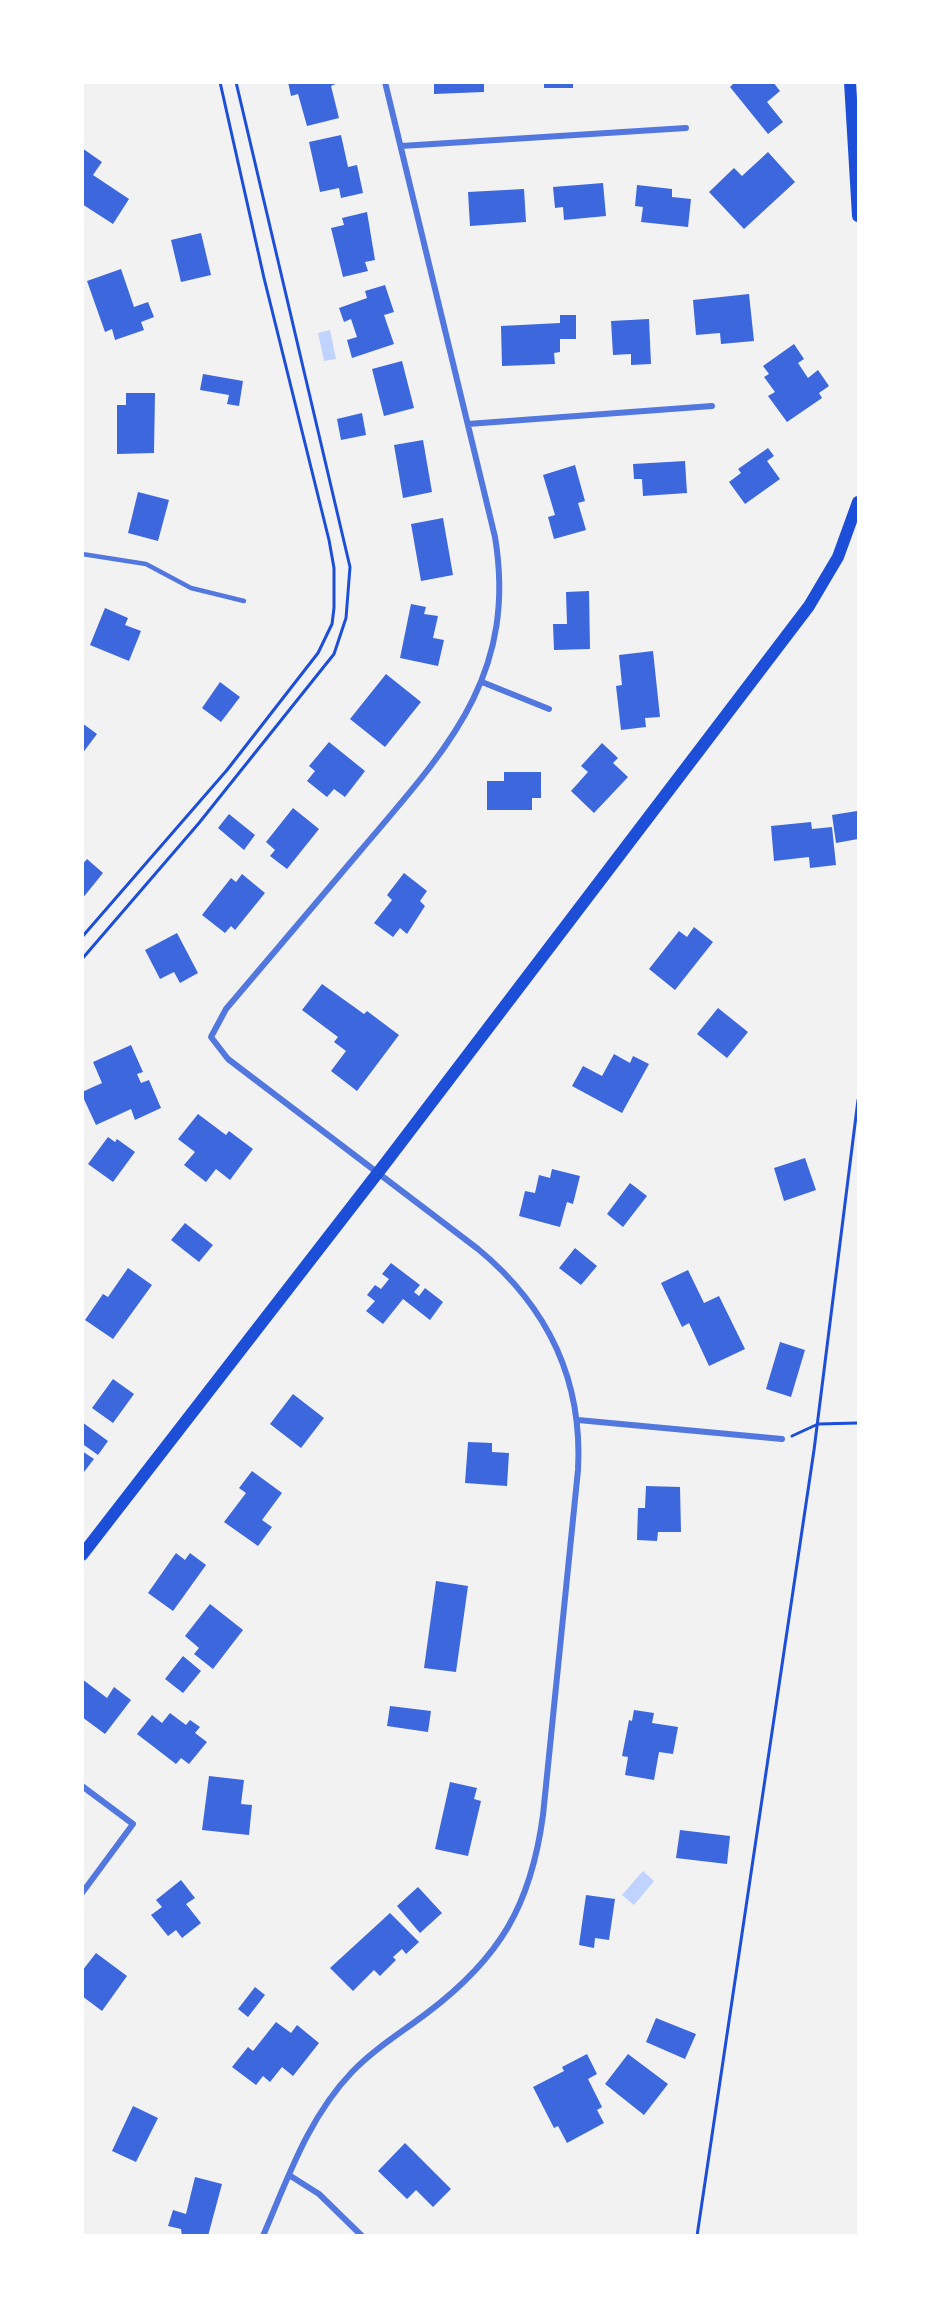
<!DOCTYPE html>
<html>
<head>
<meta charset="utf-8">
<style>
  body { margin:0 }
  #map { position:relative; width:941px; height:2318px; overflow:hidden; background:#f2f2f2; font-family:"Archivo Narrow",sans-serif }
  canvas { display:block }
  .frame { position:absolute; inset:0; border:84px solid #fff; pointer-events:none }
</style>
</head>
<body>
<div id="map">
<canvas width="941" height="2318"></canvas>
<div class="frame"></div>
</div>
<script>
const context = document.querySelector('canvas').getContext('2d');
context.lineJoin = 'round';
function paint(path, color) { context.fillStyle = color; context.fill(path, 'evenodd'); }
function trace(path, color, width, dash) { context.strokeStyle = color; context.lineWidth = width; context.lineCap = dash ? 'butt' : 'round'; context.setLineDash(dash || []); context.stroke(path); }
const water = new Path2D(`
  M330 330 336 359 324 361 318 333Z
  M643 1871 654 1881 634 1905 622 1895Z`);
const building = new Path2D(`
  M288 82H340L331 86 339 118 307 126 298 94 291 96Z
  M434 82H484V92L434 94Z
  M544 82H573V88H544Z
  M735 82H773L780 91 767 102 783 122 768 134 730 87Z
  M341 135 348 167 357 165 363 193 341 198 339 188 320 192 309 142Z
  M82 148 102 162 93 175 129 199 113 224 82 204Z
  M768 152 795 182 744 229 709 192 734 168 742 176Z
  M603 183 606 216 564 220 563 207 555 208 553 187Z
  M637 185 672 189V197L691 199 688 227 641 222 643 207 635 206Z
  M524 189 526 222 470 226 468 192Z
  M367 212 375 260 365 262 368 271 343 277 331 228 344 225 342 218Z
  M201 233 211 275 181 282 171 240Z
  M121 269 134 307 148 302 154 317 141 322 144 330 115 340 112 329 105 332 87 281Z
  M385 285 394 312 384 315 394 344 352 358 347 340 357 337 351 319 344 322 339 308 367 298 365 291Z
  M749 294 754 341 721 344 720 333 696 335 693 300Z
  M560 315H576V339H560V352L554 353 555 364 502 366 501 326 560 323Z
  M649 319 651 364 631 365V354L613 355 611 321Z
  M794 344 804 359 798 363 808 378 818 370 829 386 819 393 822 398 787 422 768 396 775 392 764 377 769 374 763 366Z
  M402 361 414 408 384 416 372 369Z
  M203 374 243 381 239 406 227 404 229 395 200 390Z
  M126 393H155L154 453 117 454V405H126Z
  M362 413 366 435 341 440 337 419Z
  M423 440 432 492 403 498 394 445Z
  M768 448 774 456 767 461 780 479 745 504 729 482 741 473 738 469Z
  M685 461 687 493 643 496 642 479H634L633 464Z
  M575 465 585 501 578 503 586 530 554 539 548 517 555 515 543 475Z
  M138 492 169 500 158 541 128 533Z
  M443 518 453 575 421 581 411 524Z
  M589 591 590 649 554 650 553 624H567L566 592Z
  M411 604 426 607 424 614 438 616 433 638 444 640 438 666 400 658Z
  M105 608 128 618 125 625 141 631 129 661 90 645Z
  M653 651 660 717 645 718 646 727 621 730 616 686 622 685 619 655Z
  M386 674 421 702 385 747 350 719Z
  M220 682 240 697 221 722 202 708Z
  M82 723 97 734 82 754Z
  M329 742 365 771 345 797 334 789 327 797 307 781 315 771 309 766Z
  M602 743 618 758 613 763 628 777 594 813 571 791 588 772 581 766Z
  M504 772H541V798H532V810H487V781H504Z
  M293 808 319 829 287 869 270 856 275 850 266 842Z
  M857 811 858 839 836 843 832 815Z
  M229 814 255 835 244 850 218 828Z
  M811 822 812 829 832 827 836 865 810 868 809 857 774 861 771 826Z
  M87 859 103 873 82 899V865Z
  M404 873 427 891 420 901 425 906 407 934 400 928 393 937 374 923 392 900 387 895Z
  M242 874 265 893 235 930 231 926 225 933 202 915 231 878 236 882Z
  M694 927 713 942 675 990 649 969 679 931 687 937Z
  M177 933 198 973 180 983 174 972 160 979 145 950Z
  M322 984 364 1014 367 1011 399 1035 357 1091 331 1071 346 1051 334 1042 338 1037 302 1010Z
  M718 1008 748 1032 727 1058 697 1034Z
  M131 1045 143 1072 137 1074 141 1083 149 1080 161 1108 135 1120 131 1109 96 1125 82 1095V1092L102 1083 93 1062Z
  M614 1054 630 1063 633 1056 649 1064 622 1113 572 1086 583 1066 602 1076Z
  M198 1114 226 1135 229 1131 253 1149 230 1180 216 1169 206 1182 184 1165 195 1152 178 1139Z
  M108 1137 115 1142 117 1139 135 1152 113 1182 88 1164Z
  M805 1158 816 1190 784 1201 774 1168Z
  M552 1169 580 1176 573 1204 567 1202 560 1227 519 1216 525 1191 535 1193 539 1175 550 1178Z
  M630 1183 647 1196 623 1227 607 1214Z
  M185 1223 213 1245 199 1262 171 1240Z
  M575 1248 597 1266 581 1285 559 1268Z
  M391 1263 420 1285 414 1292 419 1296 425 1288 443 1302 430 1320 403 1299 383 1324 366 1311 375 1301 367 1295 375 1285 381 1289 389 1279 382 1274Z
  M128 1268 152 1285 113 1339 85 1320 103 1294 108 1297Z
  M688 1270 704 1303 719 1296 745 1349 709 1366 689 1323 682 1327 661 1283Z
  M780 1342 805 1350 791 1397 766 1389Z
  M113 1379 134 1394 113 1423 92 1408Z
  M293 1394 324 1418 301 1448 270 1424Z
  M82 1422 108 1441 98 1455 84 1445 82 1447Z
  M468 1442 492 1443V1452L509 1453 507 1486 465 1483Z
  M82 1451 94 1459 84 1472 82 1471Z
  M252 1471 282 1493 262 1520 272 1527 258 1546 224 1522 246 1493 239 1488Z
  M646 1486 680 1487 681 1532H658L657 1541 637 1540 638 1508H645Z
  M176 1553 185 1560 190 1553 206 1565 173 1611 148 1593Z
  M436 1581 468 1586 456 1672 424 1668Z
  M210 1604 243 1630 213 1669 194 1654 199 1648 185 1636Z
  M183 1656 201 1671 183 1693 165 1679Z
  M82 1679 107 1698 114 1687 131 1700 105 1734 82 1717Z
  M390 1706 431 1711 428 1732 387 1726Z
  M634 1710 654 1713 652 1723 678 1727 673 1754 659 1752 654 1780 625 1775 628 1757 622 1756 629 1720 632 1721Z
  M170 1713 186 1725 190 1720 200 1727 195 1733 207 1742 189 1764 181 1758 176 1764 137 1734 152 1715 162 1723Z
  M209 1776 244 1780 241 1804 252 1805 249 1835 202 1830Z
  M450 1782 477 1788 474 1799 481 1801 468 1856 435 1849Z
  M680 1830 730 1836 727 1864 676 1858Z
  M181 1880 195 1898 186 1904 201 1923 182 1938 176 1930 168 1936 151 1915 162 1907 156 1900Z
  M418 1887 442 1913 420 1933 397 1906Z
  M586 1895 615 1899 609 1940 595 1938 594 1948 579 1945Z
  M390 1913 419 1942 406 1954 402 1949 393 1957 396 1960 380 1976 374 1970 353 1991 330 1968Z
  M96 1953 127 1976 102 2011 82 1996V1971Z
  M255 1987 265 1995 248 2017 238 2009Z
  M656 2018 696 2034 685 2059 646 2042Z
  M276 2022 291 2033 297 2025 319 2043 293 2076 282 2067 270 2082 263 2076 256 2085 232 2067 248 2047 253 2051Z
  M587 2054 597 2074 588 2079 602 2107 597 2110 604 2123 567 2143 558 2126 554 2128 533 2087 564 2071 562 2067Z
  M628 2054 668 2084 644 2115 605 2084Z
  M133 2106 158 2118 136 2162 112 2151Z
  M405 2143 451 2189 433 2207 416 2190 407 2199 378 2171Z
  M195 2177 222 2184 208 2236H182L181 2229 168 2226 173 2210 186 2214Z`);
const path = new Path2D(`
  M82 937 227 770 318 653 332 624 334 608V568L329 540 264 278 220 82
  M82 959 199 823 334 654 346 618 350 567 236 82
  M792 1436 818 1424 858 1423
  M697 2236 814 1450 858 1100`);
const service = new Path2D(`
  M82 554 146 564 191 588 244 601`);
const minor = new Path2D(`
  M401 146 686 128
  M468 424 712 406
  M482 682 549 709
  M578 1420 782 1439
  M82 1786 133 1824 82 1893
  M289 2175 319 2194 362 2236
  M263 2236C288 2178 308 2118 352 2072 374 2049 402 2032 427 2013 500 1958 531 1905 543 1815L578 1470C583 1379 548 1307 478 1249L228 1059 211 1037 226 1009C271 956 316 903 361 850 445 751 518 677 495 537L385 82`);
const secondary = new Path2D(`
  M850 82 858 216
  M82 1555 387 1161 809 606 838 557 858 502`);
paint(water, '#bfd3fe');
paint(building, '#3d67dc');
trace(path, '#1d4ed8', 3);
trace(service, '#5277de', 4.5);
trace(minor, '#5277de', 6);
trace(secondary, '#1d4ed8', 12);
</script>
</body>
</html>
